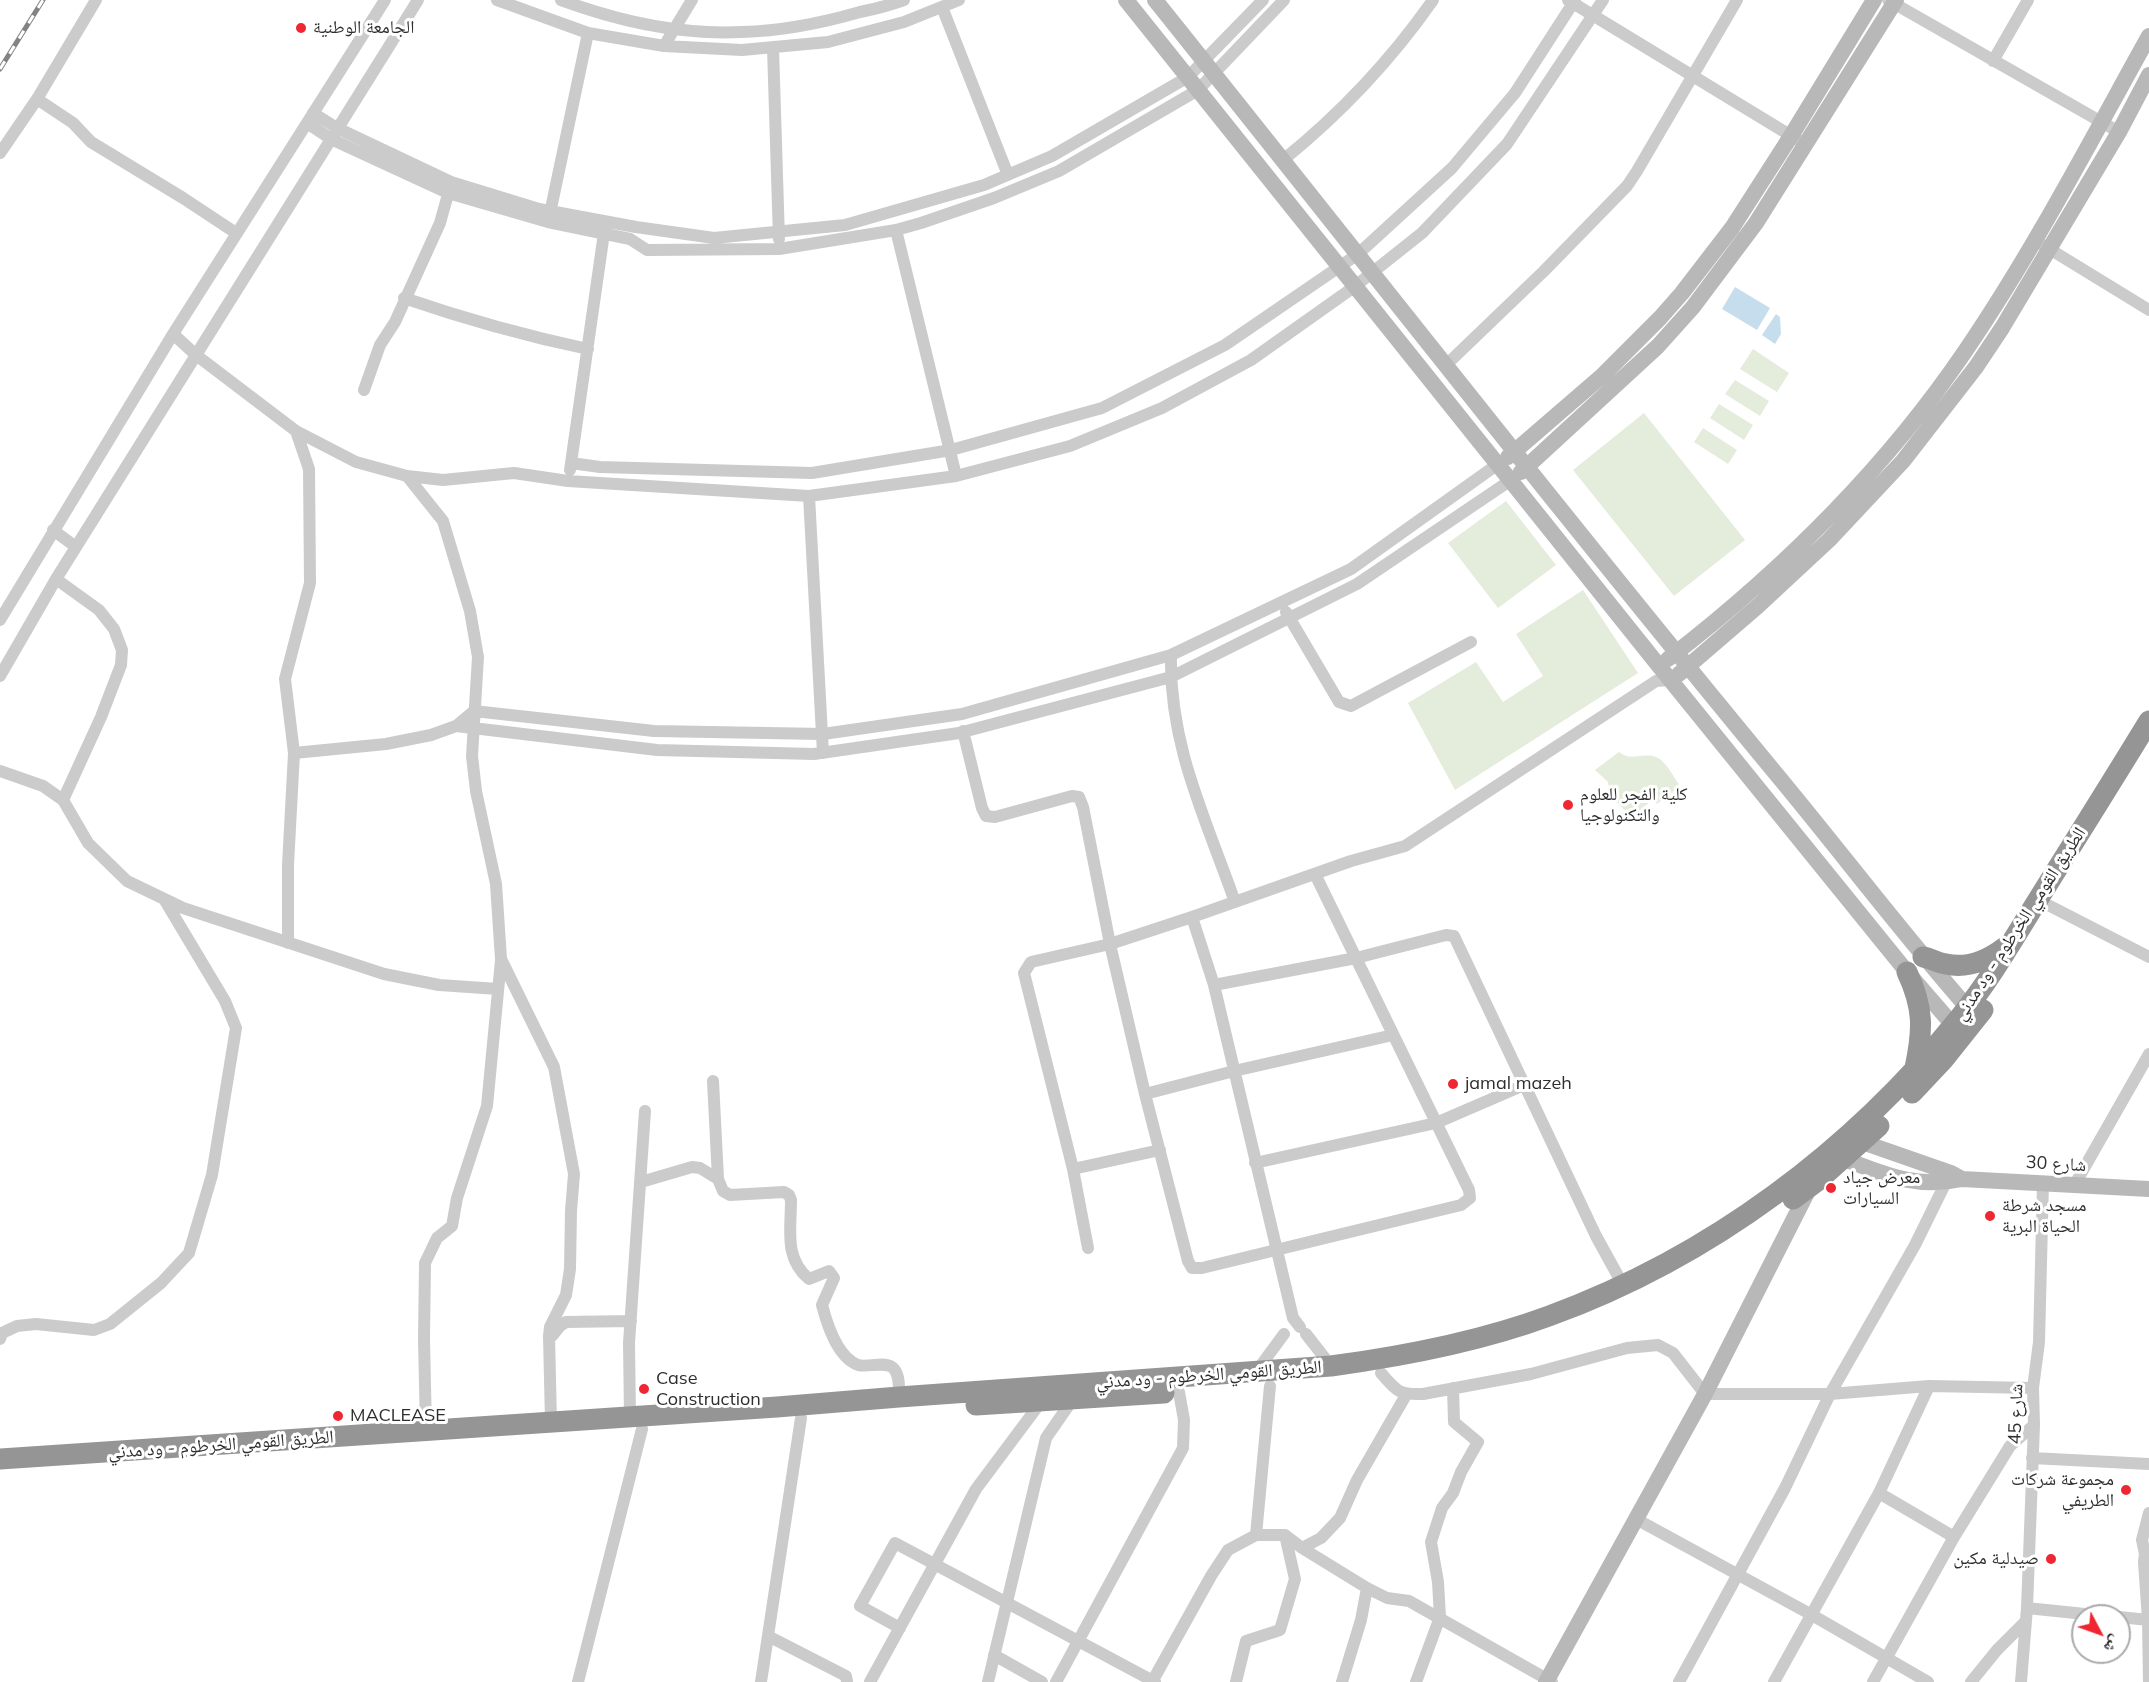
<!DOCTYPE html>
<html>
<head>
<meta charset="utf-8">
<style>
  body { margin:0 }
  #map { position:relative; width:2149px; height:1682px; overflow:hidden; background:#fff; font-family:Mulish,"Noto Naskh Arabic",sans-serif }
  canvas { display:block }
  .north { position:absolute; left:2071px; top:1604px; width:60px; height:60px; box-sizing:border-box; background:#fff; border:2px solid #ababab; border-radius:50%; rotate:131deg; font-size:16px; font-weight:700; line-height:24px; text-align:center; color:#2e2e2e }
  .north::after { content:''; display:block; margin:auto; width:21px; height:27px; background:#ee2732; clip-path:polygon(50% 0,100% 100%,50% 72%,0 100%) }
</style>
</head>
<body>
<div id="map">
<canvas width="2149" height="1682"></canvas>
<div class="north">ش</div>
</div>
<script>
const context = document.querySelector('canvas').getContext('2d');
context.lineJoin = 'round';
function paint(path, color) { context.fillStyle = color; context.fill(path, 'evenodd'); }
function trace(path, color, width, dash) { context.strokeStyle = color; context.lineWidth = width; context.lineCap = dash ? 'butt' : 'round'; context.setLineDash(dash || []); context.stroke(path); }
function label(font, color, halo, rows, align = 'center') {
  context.font = font + ' Mulish,"Noto Naskh Arabic",sans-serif'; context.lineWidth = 6; context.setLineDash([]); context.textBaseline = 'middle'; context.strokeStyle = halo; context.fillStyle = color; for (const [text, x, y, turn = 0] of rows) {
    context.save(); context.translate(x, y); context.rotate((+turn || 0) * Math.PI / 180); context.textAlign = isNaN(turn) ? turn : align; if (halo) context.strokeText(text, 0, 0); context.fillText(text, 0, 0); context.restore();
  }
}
const green = new Path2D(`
  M1753 349 1789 373 1777 392 1740 369Z
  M1735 380 1769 401 1760 416 1725 394Z
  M1719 404 1753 425 1744 440 1710 418Z
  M1644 413 1745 540 1674 596 1573 470Z
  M1703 428 1737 450 1728 464 1694 442Z
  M1506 501 1556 565 1498 608 1448 543Z
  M1583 590 1638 673 1455 790 1408 703 1476 662 1503 702 1543 676 1516 634Z
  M1619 752C1631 762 1643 752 1656 757 1666 761 1674 778 1680 786L1657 804 1653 800 1633 815 1630 812 1627 813 1610 795 1608 782 1595 770Z`);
const water = new Path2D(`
  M1735 287 1770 308 1757 330 1722 309Z
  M1776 314 1780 317 1781 334 1775 344 1762 335Z`);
const street = new Path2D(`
  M497 0 588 33 664 46 742 50 828 42 904 22 959 0
  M561 0C618 21 681 35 742 32 781 31 822 23 860 12 875 9 890 5 904 0
  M1568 0 1798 140
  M1888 0 2119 132
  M942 7 1008 175
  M664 46 692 0
  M773 48 779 239
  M1993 61 2028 0
  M37 99 73 123 91 142 183 198 236 233
  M313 113 337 128 451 182 539 209 636 227 714 238 845 225 984 185 1052 156 1188 77 1263 0
  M307 123 331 139 448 193 548 222 630 239 647 250 779 249 896 230 921 223 994 198 1059 171 1198 90 1284 0
  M0 153 37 99 96 0
  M1283 160C1340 114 1391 60 1433 0
  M549 218 588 33
  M896 230 956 476
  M2043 245 2149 310
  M404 298C465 319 526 336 588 349
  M173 334 196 355 296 431 356 462 407 476 443 480 514 473 568 481 809 496 956 476 1070 446 1162 408 1251 360 1354 287 1422 233 1507 144 1603 0
  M1445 366 1544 271 1627 186 1637 171 1737 0
  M364 390 380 345 395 322 440 223 450 187
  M571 463 600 467 812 473 951 450 1102 408 1225 345 1358 254 1452 168 1515 93 1575 0
  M570 470 605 226
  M407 476 443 521 470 611 478 657 472 756 476 791 496 884 501 959 554 1067 574 1174 571 1211 570 1269 566 1295 550 1327 549 1336 551 1422
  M809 496 823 753
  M53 530 76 547
  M56 579 99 610 114 629 122 650 121 665 101 717 63 800
  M1286 612 1339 702 1351 706 1471 642
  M0 620 173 334 385 0
  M1171 655C1169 746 1206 819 1235 902
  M0 676 56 579 418 0
  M456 726 657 750 814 754 959 733 1171 677 1357 584 1511 480
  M963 731 982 808 986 816 995 817 1072 796 1079 797 1083 807 1110 944 1145 1094 1188 1261 1192 1268H1202L1461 1205 1470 1198 1469 1190 1315 874
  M294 753 386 744 431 735 456 726 474 711 654 731 823 734 962 714 1171 655 1351 569 1498 464
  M0 771 43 786 63 800 88 843 127 881 183 908 384 974 439 985 498 989
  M2050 906 2149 957
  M1192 917 1214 985 1293 1318 1300 1327
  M288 943V865L294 753 285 679 310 583 309 469 296 431
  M1214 985 1356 958 1446 935 1454 936 1596 1236 1623 1285
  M713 1081 718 1179 723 1191 730 1195 784 1192 789 1195 791 1200C791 1231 784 1258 809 1279L829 1271 834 1278 822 1305C827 1324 837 1357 858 1365 868 1368 887 1360 894 1369 900 1376 899 1388 899 1397
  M1145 1094 1234 1071 1393 1035
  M1255 1163 1436 1123 1524 1085
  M1073 1169 1160 1150
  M641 1182 692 1167 700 1168 718 1179
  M2075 1184 2149 1054
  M1088 1248 1073 1169 1024 973 1031 962 1110 944 1192 917 1351 861 1405 846 1656 681 1671 680
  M1306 1334 1331 1366
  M552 1336 560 1326 566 1322 631 1321
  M0 1339 2 1333 17 1326 36 1324 94 1330 110 1324 161 1283 189 1253 212 1175 236 1028 225 1001 164 899
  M1256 1372 1284 1334
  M1381 1373C1396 1391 1399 1395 1423 1394L1531 1374 1627 1348 1658 1345 1673 1353 1705 1394H1830L1929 1386 2033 1388
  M630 1417 629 1343 645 1111
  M426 1431 424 1339 425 1263 437 1238 452 1226 457 1198 487 1106 501 960
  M2032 1458 2149 1464
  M1879 1493 1954 1537
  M1636 1519 1812 1615 1928 1682
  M1256 1535H1285L1302 1548 1367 1588 1387 1598 1409 1601 1552 1682
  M1302 1548 1321 1538 1340 1518 1357 1480 1406 1395
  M2027 1608 2104 1616
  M2119 1617 2149 1620
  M900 1628 860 1606 895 1543 1155 1682
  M768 1636 846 1676 847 1682
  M994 1655 1042 1682
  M578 1682 642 1429
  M761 1682 801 1418
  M870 1682 976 1489 1041 1402
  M988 1682 1046 1438 1073 1399
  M1056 1682 1183 1448 1184 1420 1179 1392
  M1152 1682 1211 1576 1228 1550 1256 1535 1270 1386
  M1236 1682 1246 1641 1280 1630 1295 1579 1285 1535
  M1342 1682 1361 1620 1367 1588
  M1416 1682 1440 1617 1438 1582 1431 1542 1442 1508 1453 1493 1461 1472 1478 1442 1454 1422 1453 1388
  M1679 1682 1785 1488 1830 1394 1915 1245 1946 1182
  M1774 1682 1879 1493 1929 1386
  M1873 1682 1954 1537 2010 1446 2034 1425
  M1971 1682 1997 1650 2026 1621
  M2021 1682 2027 1608 2034 1425 2033 1388 2039 1342 2043 1183
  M2149 1682 2148 1620 2144 1562 2145 1554 2142 1540 2149 1513`);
const secondary = new Path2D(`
  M1126 0 1659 666 1907 972 1953 1025
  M1155 0C1364 261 1569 524 1782 781 1844 856 1903 934 1967 1007
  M1508 457 1603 375 1660 318 1682 293 1732 228 1791 136 1874 0
  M1521 472 1658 346 1693 307 1756 223 1896 0
  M1668 659C1782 571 1886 468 1966 350 2034 250 2090 142 2149 36
  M1679 674 1758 606 1829 540 1903 461 1976 367 2002 328 2119 132 2149 75
  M1862 1142 1951 1173 1962 1179
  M1844 1159C1886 1175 1916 1189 1962 1179L2149 1189
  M1546 1682 1705 1394 1810 1187`);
const highway = new Path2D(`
  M1923 957C1930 958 1938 963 1946 964 1968 969 1988 960 2005 947
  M1907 972C1924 1008 1923 1030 1915 1068
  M1912 1093 1944 1059 1983 1010
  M1793 1199 1820 1179 1879 1126
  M976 1405 1164 1393
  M0 1459 777 1407 899 1397 1331 1366C1405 1356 1479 1342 1549 1316 1711 1257 1853 1150 1960 1017 1990 980 2014 938 2039 898 2076 839 2113 780 2149 721`);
const rail = new Path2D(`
  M0 69 43 0`);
const markers = [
  [301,28,6,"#ee2732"],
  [1568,805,6,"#ee2732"],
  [1453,1084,6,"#ee2732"],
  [1831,1188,6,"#ee2732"],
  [1990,1216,6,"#ee2732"],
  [644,1389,6,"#ee2732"],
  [338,1416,6,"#ee2732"],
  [2126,1490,6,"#ee2732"],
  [2051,1559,6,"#ee2732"]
];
const poiNames = [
  ["الجامعة الوطنية",313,28],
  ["كلية الفجر للعلوم",1580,795],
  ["والتكنولوجيا",1580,816],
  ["jamal mazeh",1465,1084],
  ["معرض جياد",1843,1178],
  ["السيارات",1843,1199],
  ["مسجد شرطة",2002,1206],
  ["الحياة البرية",2002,1227],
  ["Case",656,1379],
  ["Construction",656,1400],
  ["MACLEASE",350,1416],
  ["مجموعة شركات",2114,1480,"right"],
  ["الطريفي",2114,1501,"right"],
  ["صيدلية مكين",2039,1559,"right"]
];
const streetNames = [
  ["الطريق القومي الخرطوم - ود مدني",2020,924,-57],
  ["شارع 30",2056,1164,3],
  ["الطريق القومي الخرطوم - ود مدني",1209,1375,-4],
  ["شارع 45",2016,1414,-88],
  ["الطريق القومي الخرطوم - ود مدني",221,1445,-4]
];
paint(green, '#e4ecdb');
paint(water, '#c6dded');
trace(street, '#cbcbcb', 12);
trace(secondary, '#b8b8b8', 16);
trace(highway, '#959595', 21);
trace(rail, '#838383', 5);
trace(rail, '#fff', 3, [9]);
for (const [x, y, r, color] of markers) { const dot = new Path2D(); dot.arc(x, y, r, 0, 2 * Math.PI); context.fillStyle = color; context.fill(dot); trace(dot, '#fff', 2); }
label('18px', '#2e2e2e', '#fff', poiNames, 'left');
label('18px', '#2e2e2e', '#fff', streetNames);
</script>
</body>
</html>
